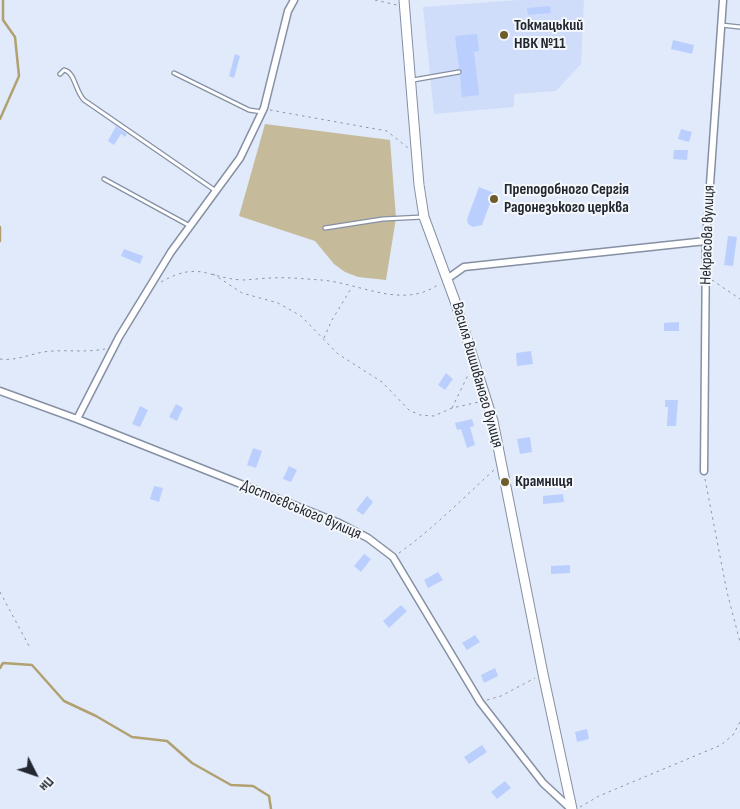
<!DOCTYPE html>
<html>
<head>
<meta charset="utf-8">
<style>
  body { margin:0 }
  #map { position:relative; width:740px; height:809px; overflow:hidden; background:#e1eafb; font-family:"Sofia Sans Condensed",sans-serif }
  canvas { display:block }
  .north { position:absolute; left:10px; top:749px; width:50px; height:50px; -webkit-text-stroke:4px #f4f7fb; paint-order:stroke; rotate:131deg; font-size:14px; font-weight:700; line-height:20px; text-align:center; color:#23272f }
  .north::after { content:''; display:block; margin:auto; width:18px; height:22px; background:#23272f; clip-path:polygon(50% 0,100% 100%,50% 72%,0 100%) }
</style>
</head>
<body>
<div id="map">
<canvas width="740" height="809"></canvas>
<div class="north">Пн</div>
</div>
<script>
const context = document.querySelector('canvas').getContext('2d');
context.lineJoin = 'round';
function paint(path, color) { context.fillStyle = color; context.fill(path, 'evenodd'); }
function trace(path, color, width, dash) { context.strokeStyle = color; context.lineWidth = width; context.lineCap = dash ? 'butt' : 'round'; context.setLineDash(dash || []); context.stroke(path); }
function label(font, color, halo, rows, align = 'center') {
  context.font = font + ' "Sofia Sans Condensed",sans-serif'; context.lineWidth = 4; context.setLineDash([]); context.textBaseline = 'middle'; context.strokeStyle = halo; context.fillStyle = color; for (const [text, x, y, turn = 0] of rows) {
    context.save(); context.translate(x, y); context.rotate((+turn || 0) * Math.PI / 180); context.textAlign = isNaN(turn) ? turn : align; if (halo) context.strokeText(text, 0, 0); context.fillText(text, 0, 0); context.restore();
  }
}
const built = new Path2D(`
  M519 0H584L581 64 556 91 514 94V107L434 114 423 7Z`);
const green = new Path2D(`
  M265 124 390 140 396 218 386 280 358 277 345 272 334 264 315 241 239 216Z`);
const stream = new Path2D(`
  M0 119 19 76 15 37 3 20V0
  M0 227V241
  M0 668 3 663 32 665 64 701 96 716 132 737 167 741 192 763 231 785 253 786 269 796 271 809`);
const building = new Path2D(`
  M550 6 551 13 528 15 527 8Z
  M477 34 479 51 474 52 479 95 462 97 460 75 462 72 459 69 455 36Z
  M673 40 694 45 692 54 671 49Z
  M235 54 240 56 234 78 229 76Z
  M116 126 127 134 125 137 121 134 114 145 108 141Z
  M681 129 692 132 689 142 678 139Z
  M674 150H688L687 160 673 159Z
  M479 187 494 193 482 225 473 227 468 224 467 219Z
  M728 236 737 237 733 266 724 265Z
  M124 249 143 256 140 264 121 256Z
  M679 322V331H664V323Z
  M531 351 533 364 517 366 516 353Z
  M446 373 453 379 445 390 438 385Z
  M665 400H678L676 426H667L668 407H665Z
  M176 404 183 408 177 421 169 417Z
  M140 406 148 410 140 427 132 424Z
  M472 419 474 426 470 427 475 445 467 448 461 429 457 430 455 423Z
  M530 437 532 452 520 454 517 439Z
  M253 448 262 451 256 468 247 465Z
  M289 466 297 470 291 482 283 479Z
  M154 486 163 488 159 502 150 499Z
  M563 494 564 502 543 504V496Z
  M367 496 373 502 363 515 356 510Z
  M364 554 371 559 361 572 354 566Z
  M570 565V573L551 574V566Z
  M438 572 443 580 428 588 424 580Z
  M401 605 407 611 389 628 383 621Z
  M475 635 480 642 467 650 462 643Z
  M495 668 498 676 484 683 481 675Z
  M587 729 589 739 577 742 575 732Z
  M482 745 487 752 469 764 464 757Z
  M505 781 511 788 497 799 491 792Z`);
const path = new Path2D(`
  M375 0 397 5
  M270 110 387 131 408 148
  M213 274 242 293 278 303 301 316 338 354 382 382 409 410 420 415 434 416 452 408 479 402
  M712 280 740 299
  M161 282C199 261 205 277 241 280 251 280 262 278 272 278 288 277 305 279 321 280 360 283 403 310 439 284
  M324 338 332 320 352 287
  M0 359C15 361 28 355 43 352 64 349 84 353 105 349
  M452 408 469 373
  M705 479 727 592 740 642
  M399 553C434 528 462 499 494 470
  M0 592 29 646
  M487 700 501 696 535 678
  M580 807 599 796 721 745 733 735 740 722`);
const lane = new Path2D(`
  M721 25 740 27
  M174 73 249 110 262 112
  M60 74 64 70C75 72 75 91 84 100L216 191
  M413 80 459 72
  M104 179 190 226
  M325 228 383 219 423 217`);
const street = new Path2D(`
  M447 279 464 267 706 241
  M0 391 77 419 339 523 368 538 393 557 480 702 543 783 571 809
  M77 419 119 337 171 252 240 158 264 108 288 11 294 0
  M704 471 706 241 723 0`);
const secondary = new Path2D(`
  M404 0 419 185 424 217 455 301 493 421 543 674 572 809`);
const markers = [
  [504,35,5,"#6d5d2b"],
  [494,199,5,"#6d5d2b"],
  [505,482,5,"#6d5d2b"]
];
const poiNames = [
  ["Токмацький",514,26],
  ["НВК №11",514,44],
  ["Преподобного Сергія",504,190],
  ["Радонезького церква",504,208],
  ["Крамниця",515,482]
];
const streetNames = [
  ["Некрасова вулиця",708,235,-88],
  ["Василя Вишиваного вулиця",477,375,74],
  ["Достоєвського вулиця",301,510,23]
];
paint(built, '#cfddfa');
paint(green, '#c5ba9a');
trace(stream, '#b1a171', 2.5);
paint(building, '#bacffd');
trace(lane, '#8690a4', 5.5);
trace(street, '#8690a4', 9);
trace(secondary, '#8690a4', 11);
trace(path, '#8e95a2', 1, [2.5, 4]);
trace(lane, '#fff', 3);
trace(street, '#fff', 6);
trace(secondary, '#fff', 9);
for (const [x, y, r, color] of markers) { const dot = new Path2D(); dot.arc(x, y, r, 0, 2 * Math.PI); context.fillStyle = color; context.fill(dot); trace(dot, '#f4f7fb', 2); }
label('bold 16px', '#23272f', '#f4f7fb', poiNames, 'left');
label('16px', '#23272f', '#f4f7fb', streetNames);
</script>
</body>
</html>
